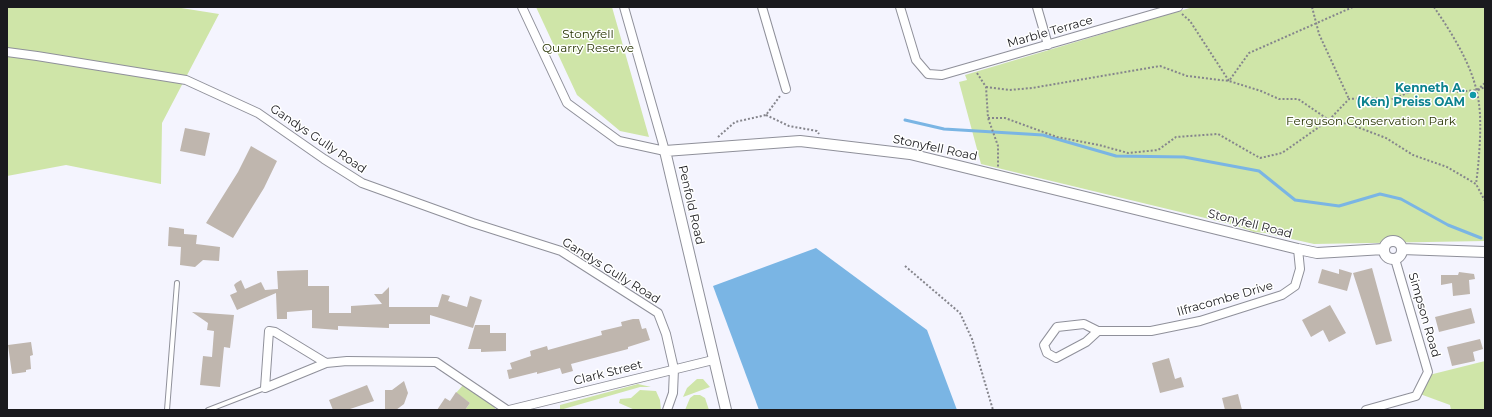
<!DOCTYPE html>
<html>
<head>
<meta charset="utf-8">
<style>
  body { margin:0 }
  #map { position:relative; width:1492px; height:417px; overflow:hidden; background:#f4f4fe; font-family:Montserrat,sans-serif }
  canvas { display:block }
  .frame { position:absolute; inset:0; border:8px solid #1a1a1e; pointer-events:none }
</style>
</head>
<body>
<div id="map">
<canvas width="1492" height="417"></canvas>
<div class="frame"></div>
</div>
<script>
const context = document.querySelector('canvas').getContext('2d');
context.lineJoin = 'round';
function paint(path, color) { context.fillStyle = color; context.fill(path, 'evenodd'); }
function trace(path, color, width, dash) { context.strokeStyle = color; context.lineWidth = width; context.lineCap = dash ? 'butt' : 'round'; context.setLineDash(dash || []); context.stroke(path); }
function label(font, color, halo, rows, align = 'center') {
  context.font = font + ' Montserrat,sans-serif'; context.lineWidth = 3; context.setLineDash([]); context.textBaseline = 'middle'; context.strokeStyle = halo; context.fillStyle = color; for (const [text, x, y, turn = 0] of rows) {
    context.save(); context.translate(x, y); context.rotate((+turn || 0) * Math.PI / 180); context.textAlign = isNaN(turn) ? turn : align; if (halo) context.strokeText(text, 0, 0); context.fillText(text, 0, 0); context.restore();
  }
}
const green = new Path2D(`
  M7 7H175L219 14 162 123 161 184 66 165 7 176Z
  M536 7H612L649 137 620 131 577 95Z
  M1193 7H1485V241L1314 244 1265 233 1254 232 1234 225 981 164 959 82 967 80 965 75Z
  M1485 361V410H1451L1450 405 1420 394 1429 375Z
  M697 379H703L710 387 683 397 687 388Z
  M464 384 493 405 496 410H465L470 403 456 393Z
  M638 384 651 387H640L560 410V405Z
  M640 390 656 391 660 400 661 410H635L619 403 620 399 631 398Z
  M694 395H700L705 398 709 410H685L690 398Z`);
const water = new Path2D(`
  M816 248 927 330 957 410H759L713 286Z`);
const stream = new Path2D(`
  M905 120 944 129 1043 135 1116 156 1184 157 1259 171 1295 200 1339 206 1380 194 1401 199 1448 225 1481 238`);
const building = new Path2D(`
  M185 128 210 133 205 156 180 151Z
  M251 146 277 161 264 188 233 238 206 223 238 172Z
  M169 227 184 229V234L197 235 196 244 220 247 219 261 203 260 195 267 180 265 181 247 168 246Z
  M1372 268 1392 341 1376 345 1353 273Z
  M1322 269 1339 274V269L1352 273 1347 291 1318 283Z
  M308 270V286H329V313H351V306L382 304 374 294H382L389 287V307H438L442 294 450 296 448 301 467 307 470 296 482 300 473 328 430 315V324H389V328L338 326V330L312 328V310L287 312V319H277L276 293 237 310 230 295 237 292 234 285 236 283 241 280 245 289 261 282 265 290 278 289 277 271Z
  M1459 272 1474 274 1475 279 1469 280 1470 294 1453 296 1452 283 1441 285V275H1458Z
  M1330 305 1346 333 1329 342 1323 330 1311 337 1302 320Z
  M1471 308 1475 323 1439 332 1435 317Z
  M192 312 234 315 230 348 224 347 220 387 200 385 203 356 212 357 214 331 207 330 208 323Z
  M633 319H639L642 329 646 328 650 340 628 347V349L571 364 573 371 562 374 560 368 537 374V372L509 379 507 370 512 369 510 363 531 356 530 351 547 346 548 350 602 335 601 331 622 326 621 322Z
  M475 325H490V333H506V351L481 352V349H468Z
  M1480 339 1483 349 1473 352 1475 361 1452 366 1447 347Z
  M31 342 33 355 30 356 31 369 26 370V372L12 374 8 345Z
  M1169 358 1175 379 1181 377 1184 387 1160 393 1152 363Z
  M404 381 408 393 404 404 396 410H385V390H392Z
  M367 385 374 401 347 410H333L329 400Z
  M456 392 470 403 465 410H437L445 398 450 401Z
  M1238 394 1242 410H1225L1222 398Z`);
const path = new Path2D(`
  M1312 7 1319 34 1349 99
  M1434 7C1453 35 1475 69 1479 104 1482 125 1479 162 1476 184
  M1182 14 1190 21 1229 81 1249 53 1353 7
  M977 73 986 87 988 118 998 146V167
  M986 87 1009 90 1032 88 1160 66 1187 76 1229 81 1261 91 1279 99H1298L1329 120 1352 125 1386 138 1413 155 1447 167 1476 184 1485 201
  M1478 90 1485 87
  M766 115 789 126 817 131 819 134
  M988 118H1005L1057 137 1099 145 1128 153 1158 150 1176 137 1218 134 1260 158 1282 153 1329 120 1349 99 1370 98 1390 100 1420 88 1457 92 1477 90 1485 83
  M718 137 735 122 766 115 780 96
  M905 266 960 313 972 339 993 410`);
const service = new Path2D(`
  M167 410 177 283
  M208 410 265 388`);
const minor = new Path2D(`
  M522 7 567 103 619 141 665 151 624 7
  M762 7 786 89
  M900 7 916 60 928 74 942 75 1178 7
  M1037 7 1048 45
  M7 52 37 56 186 80 258 113 324 159 362 183 473 223 561 251 658 313 666 334 674 369 673 393 667 410
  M1098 331 1086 342 1056 358 1047 353 1044 345 1057 327 1084 324 1098 331H1151L1200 321 1282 295 1295 286 1300 269 1298 249
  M326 363 275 332 269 331 265 388 326 363 347 361 436 362 507 410
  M509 410 713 360
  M1366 410 1416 396 1428 372 1395 259`);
const tertiary = new Path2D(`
  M1384 250a9 9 0 1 1 18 0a9 9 0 1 1-18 0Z
  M1402 249 1485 252
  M726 410 665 151 800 141 910 154 1298 249 1317 253 1384 249`);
const markers = [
  [1473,95,4,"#0f9aa8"]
];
const streetNames = [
  ["Marble Terrace",1050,32,-16],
  ["Gandys Gully Road",318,139,34],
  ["Stonyfell Road",935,148,12],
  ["Penfold Road",691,205,77],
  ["Stonyfell Road",1250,224,14],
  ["Gandys Gully Road",611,271,32],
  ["Ilfracombe Drive",1225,299,-16],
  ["Simpson Road",1424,315,74],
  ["Clark Street",608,373,-14]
];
const parkNames = [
  ["Stonyfell",588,34],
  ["Quarry Reserve",588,48],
  ["Ferguson Conservation Park",1371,121]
];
const cultureNames = [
  ["Kenneth A.",1465,88],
  ["(Ken) Preiss OAM",1465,102]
];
paint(green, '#cfe5a8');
paint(water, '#7ab5e4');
trace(stream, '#7ab5e4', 3);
paint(building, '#bfb6ae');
trace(service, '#8f909a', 6);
trace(minor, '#8f909a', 10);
trace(tertiary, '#8f909a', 12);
trace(path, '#85858c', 2, [2, 2]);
trace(service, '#fff', 4);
trace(minor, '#fff', 8);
trace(tertiary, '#fff', 10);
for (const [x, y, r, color] of markers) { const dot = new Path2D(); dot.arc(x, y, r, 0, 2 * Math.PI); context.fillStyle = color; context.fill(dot); trace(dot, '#fff', 1.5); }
label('12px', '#1a1a1e', '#fff', streetNames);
label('12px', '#293603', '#fff', parkNames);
label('bold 12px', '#0d838f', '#fff', cultureNames, 'right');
</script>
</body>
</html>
